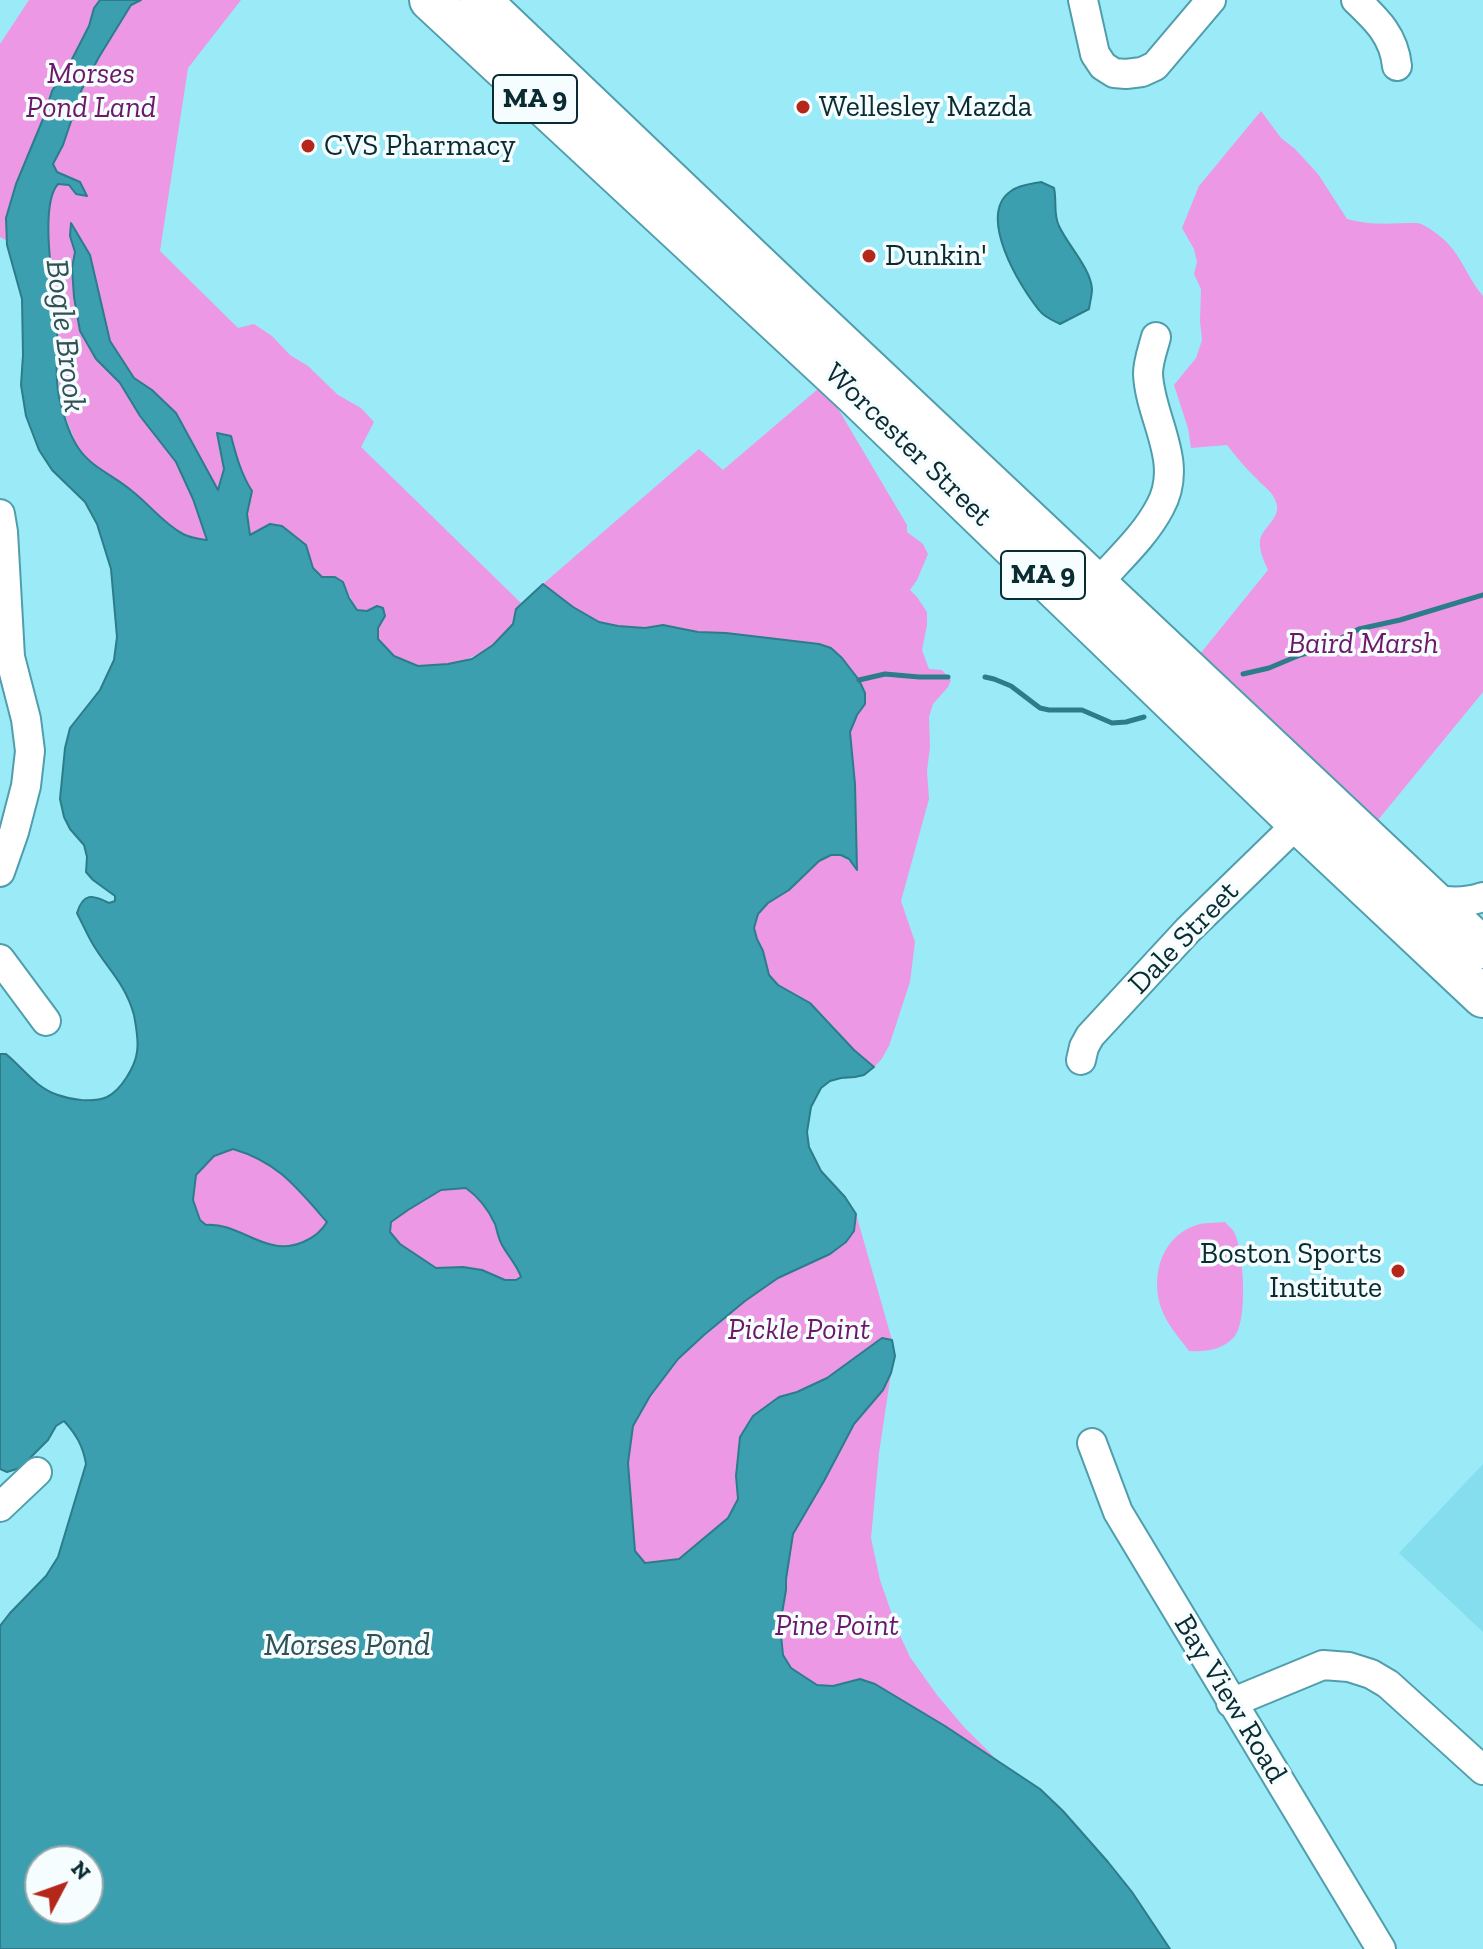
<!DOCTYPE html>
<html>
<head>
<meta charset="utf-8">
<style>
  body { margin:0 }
  #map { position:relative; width:1483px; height:1949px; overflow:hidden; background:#9beaf8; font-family:"Zilla Slab",serif }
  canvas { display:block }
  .north { position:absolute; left:24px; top:1845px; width:80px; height:80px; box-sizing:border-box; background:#f6fdff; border:2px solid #97a9ad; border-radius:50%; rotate:49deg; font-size:22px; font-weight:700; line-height:32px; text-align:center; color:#092b31 }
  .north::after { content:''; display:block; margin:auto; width:28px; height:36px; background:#b5271a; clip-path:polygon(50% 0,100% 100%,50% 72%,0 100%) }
</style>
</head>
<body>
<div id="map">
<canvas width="1483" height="1949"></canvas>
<div class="north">N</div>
</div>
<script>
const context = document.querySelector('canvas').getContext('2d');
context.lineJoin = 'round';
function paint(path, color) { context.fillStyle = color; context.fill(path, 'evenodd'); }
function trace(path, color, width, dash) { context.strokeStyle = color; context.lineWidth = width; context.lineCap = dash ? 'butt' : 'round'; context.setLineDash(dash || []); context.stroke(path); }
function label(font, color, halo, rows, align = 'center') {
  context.font = font + ' "Zilla Slab",serif'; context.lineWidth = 7; context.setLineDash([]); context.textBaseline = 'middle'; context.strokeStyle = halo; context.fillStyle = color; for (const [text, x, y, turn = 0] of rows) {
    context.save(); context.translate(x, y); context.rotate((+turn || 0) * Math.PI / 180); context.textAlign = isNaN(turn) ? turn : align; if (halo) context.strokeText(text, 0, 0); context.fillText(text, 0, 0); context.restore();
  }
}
const built = new Path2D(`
  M1483 1464V1632L1399 1553Z`);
const green = new Path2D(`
  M29 0H241L188 68 160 251 238 328 254 324 272 336 290 355 308 366 338 395 361 408 374 422 361 447 521 603C515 610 516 618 512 625 490 659 423 683 391 653 388 650 380 644 379 640 377 636 378 631 377 627 375 622 370 616 367 612L357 610C352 602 343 579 336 577 334 577 324 577 322 578L313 568 305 544 270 524 250 535 247 514 252 491C241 475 236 455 231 436L217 434 224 469 218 491 176 413 152 390 134 378 110 341 96 282 70 236 75 252 72 268 74 297 80 331 96 359 120 383 140 416 176 462 193 499 207 541C167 532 161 515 132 491 115 477 93 468 79 450 76 445 74 438 72 433 54 394 59 366 57 325 56 304 53 284 50 264L0 237V44Z
  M1261 111 1281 138 1295 149 1318 174 1347 219C1371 226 1393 223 1417 223 1423 224 1427 227 1433 231 1462 251 1463 272 1483 296V692L1378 820 1200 654 1268 570C1264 561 1259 551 1260 540 1263 526 1282 518 1276 502 1273 492 1263 486 1256 478 1245 468 1236 456 1227 445L1191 448 1188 428 1174 385 1196 358 1202 340 1200 321 1201 289 1194 274 1197 262 1194 249 1182 228 1199 186Z
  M818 389 837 407 907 525V532L923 544 928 554 917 580 910 590 917 597 927 612V625L922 650 929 669 942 670 951 680 948 687 933 704 929 717 930 747 927 771 929 799 901 901 915 942 910 982 889 1046 881 1060 874 1067C866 1061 858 1055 851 1047 835 1029 820 1008 799 996 788 989 776 987 769 975 765 968 766 959 763 951 758 938 751 931 757 917 763 903 777 898 789 890 810 875 830 833 856 869L855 784 850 732 857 715 865 704 859 680 852 670 842 658 819 644 726 633 698 632 663 625 645 628 618 626 599 622 573 607 543 584 699 449 723 470Z
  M233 1149C279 1163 296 1187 327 1222 299 1265 245 1237 206 1225L200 1220 193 1200 196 1175 214 1156Z
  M466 1188 477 1196 485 1205 495 1226 499 1241 521 1277 516 1280H505L482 1270 463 1267 436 1268 400 1244 390 1232 391 1223 407 1210 441 1190Z
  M856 1214 892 1340 882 1339 827 1378 797 1392 779 1397 740 1437 736 1476 738 1499 728 1518 679 1559 645 1563 635 1551 628 1463 633 1426 650 1396 678 1359 745 1301 778 1278 830 1254 846 1242 854 1230Z
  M1225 1222C1228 1226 1232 1228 1234 1232 1244 1251 1248 1319 1235 1336 1223 1350 1206 1352 1189 1351 1181 1340 1170 1328 1164 1315 1149 1284 1158 1239 1194 1226 1203 1222 1216 1223 1225 1222Z
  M891 1373 879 1453 871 1538 880 1580 897 1629 910 1657 937 1695 964 1727 995 1758 875 1684 846 1682 833 1686 817 1685 791 1668 783 1655 780 1625 786 1590V1579L793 1534 824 1481 854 1424 883 1390Z`);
const water = new Path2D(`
  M100 0H141L131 5 99 57 82 89 63 145 53 164 57 172 80 182 87 196 76 194 69 185 58 184C38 206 55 294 57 324 58 348 54 373 59 397 63 414 69 435 79 449 92 468 115 476 132 491 150 505 163 523 183 534 190 538 199 539 207 540L193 499 176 462 140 416 120 383 96 359 80 331 74 297 72 268 75 252 70 236 71 223 90 255 110 341 134 378 152 390 176 413 218 490 224 469 217 433 231 436C236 455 241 474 252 491L247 514 250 535 270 524 282 526 306 545 313 568 322 577H335L343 582 349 598 357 610 367 611 377 606 383 608 385 616 378 628V639L394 656 418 666 448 664 472 659 493 645 513 624 516 609 543 584 573 607 599 622 618 626 645 628 663 625 698 632 726 633 819 644 831 648 842 658 859 680 865 693V704L857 715 850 732 855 784 857 870 849 859 841 855H831L819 861 789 890 768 903 758 914 754 928 757 939 763 951 769 975 778 985 810 1003 854 1050 874 1067 864 1075 855 1077 841 1078 830 1081 821 1088 811 1107 807 1132 809 1147 821 1171 845 1197 856 1214 854 1231 846 1242 830 1254 778 1278 745 1301 704 1335 678 1359 650 1396 633 1426 628 1463 635 1551 645 1563 679 1559 728 1518 738 1499 736 1476 740 1437 753 1416 779 1397 797 1392 827 1378 882 1338 892 1340 895 1356 891 1373 883 1390 854 1424 824 1481 793 1534 786 1579V1590L780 1625 783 1655 791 1668 817 1685 833 1686 860 1679 875 1684 945 1726 1040 1789 1063 1811 1108 1862 1132 1892 1170 1949H0V1626L10 1613 46 1576 58 1557 86 1464C83 1446 76 1434 64 1421L56 1426 48 1440 20 1468 7 1472 0 1469V1054H6C23 1068 36 1088 58 1095 72 1100 93 1103 107 1097 121 1090 135 1067 137 1052 139 1040 136 1027 134 1015 125 982 106 968 91 941 86 932 82 923 77 913 83 893 92 894 109 903L115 901V896L93 880 86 872 87 857 84 845 70 829 64 817 60 799 65 748 70 728 100 690 114 660 117 637 111 569 97 524 85 502 52 470 39 450 26 416 21 385 23 355 22 299 7 245 6 218 16 184 43 119 52 91 70 63 89 26 94 8ZM233 1149C278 1162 297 1188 327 1222 317 1239 293 1250 273 1245 249 1240 231 1223 206 1225L200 1220 193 1200 196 1175 214 1156ZM466 1188C480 1198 488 1209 495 1224 497 1230 498 1237 501 1243 507 1255 517 1265 521 1277L516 1280H505L482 1270 463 1267 436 1268 400 1244 390 1232 391 1222 408 1210 441 1190ZM40 1861H88V1909H40Z
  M1041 182 1054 188C1057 201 1053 214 1059 226 1067 244 1091 269 1092 289 1092 295 1090 302 1089 309L1060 324C1052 320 1044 317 1039 310 1020 287 976 215 1011 191 1019 185 1031 184 1041 182Z`);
const stream = new Path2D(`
  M1243 674 1269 668 1300 655 1318 650 1359 629 1400 620 1483 595
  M985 677 994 679 1011 686 1040 708 1049 710H1082L1112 723 1126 722 1144 717
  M859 680 885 674 919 677H948`);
const minor = new Path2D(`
  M1083 0 1095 54 1103 66 1114 73 1126 74 1142 72 1155 66 1211 0
  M1356 0C1377 20 1394 36 1397 66
  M0 514 3 532 10 657 26 719 30 751 26 786 14 832 0 872
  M1097 584C1118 560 1145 536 1160 507 1185 462 1150 419 1148 374 1148 361 1153 349 1156 337
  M1430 898C1448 903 1465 903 1483 897
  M0 959 46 1021
  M1081 1060 1084 1047 1090 1036 1188 930 1298 823
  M1092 1443 1118 1512 1381 1949
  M0 1507 37 1472
  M1231 1703 1323 1665 1349 1667 1371 1674 1388 1684 1483 1770`);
const highway = new Path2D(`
  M430 0 854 394 1298 823 1483 997
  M480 0 799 304 1483 948`);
const markers = [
  [803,107,8,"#b5271a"],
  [308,146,8,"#b5271a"],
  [869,256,8,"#b5271a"],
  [1398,1271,8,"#b5271a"]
];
const shields = [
  [535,99,84],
  [1043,575,84]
];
const shieldNames = [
  ["MA 9",535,99],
  ["MA 9",1043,575]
];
const parkNames = [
  ["Morses",91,74],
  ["Pond Land",91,108],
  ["Baird Marsh",1363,644],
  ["Pickle Point",799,1330],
  ["Pine Point",837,1626]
];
const poiNames = [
  ["Wellesley Mazda",819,107],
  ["CVS Pharmacy",324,146],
  ["Dunkin'",885,256],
  ["Boston Sports",1382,1254,"right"],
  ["Institute",1382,1288,"right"]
];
const streetNames = [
  ["Worcester Street",908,445,44],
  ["Dale Street",1184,938,-46],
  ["Bay View Road",1230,1699,59]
];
const waterNames = [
  ["Bogle Brook",65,336,83],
  ["Morses Pond",347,1646]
];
paint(built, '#85deed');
paint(green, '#ec98e4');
paint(water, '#3b9faf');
trace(water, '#2c7c89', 2);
trace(stream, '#2c7c89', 5);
trace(minor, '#509eab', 32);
trace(highway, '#509eab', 44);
trace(minor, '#fff', 28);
trace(highway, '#fff', 40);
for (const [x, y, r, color] of markers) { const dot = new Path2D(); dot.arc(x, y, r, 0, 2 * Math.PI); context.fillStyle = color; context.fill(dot); trace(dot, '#f6fdff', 3); }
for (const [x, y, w] of shields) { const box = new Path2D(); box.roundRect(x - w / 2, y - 24, w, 48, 6); context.fillStyle = '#f6fdff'; context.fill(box); trace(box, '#092b31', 2); }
label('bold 28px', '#092b31', null, shieldNames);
label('italic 30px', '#6c1868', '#f6fdff', parkNames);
label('30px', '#092b31', '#f6fdff', poiNames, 'left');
label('30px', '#092b31', '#f6fdff', streetNames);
label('italic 32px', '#325056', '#f6fdff', waterNames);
</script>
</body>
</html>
